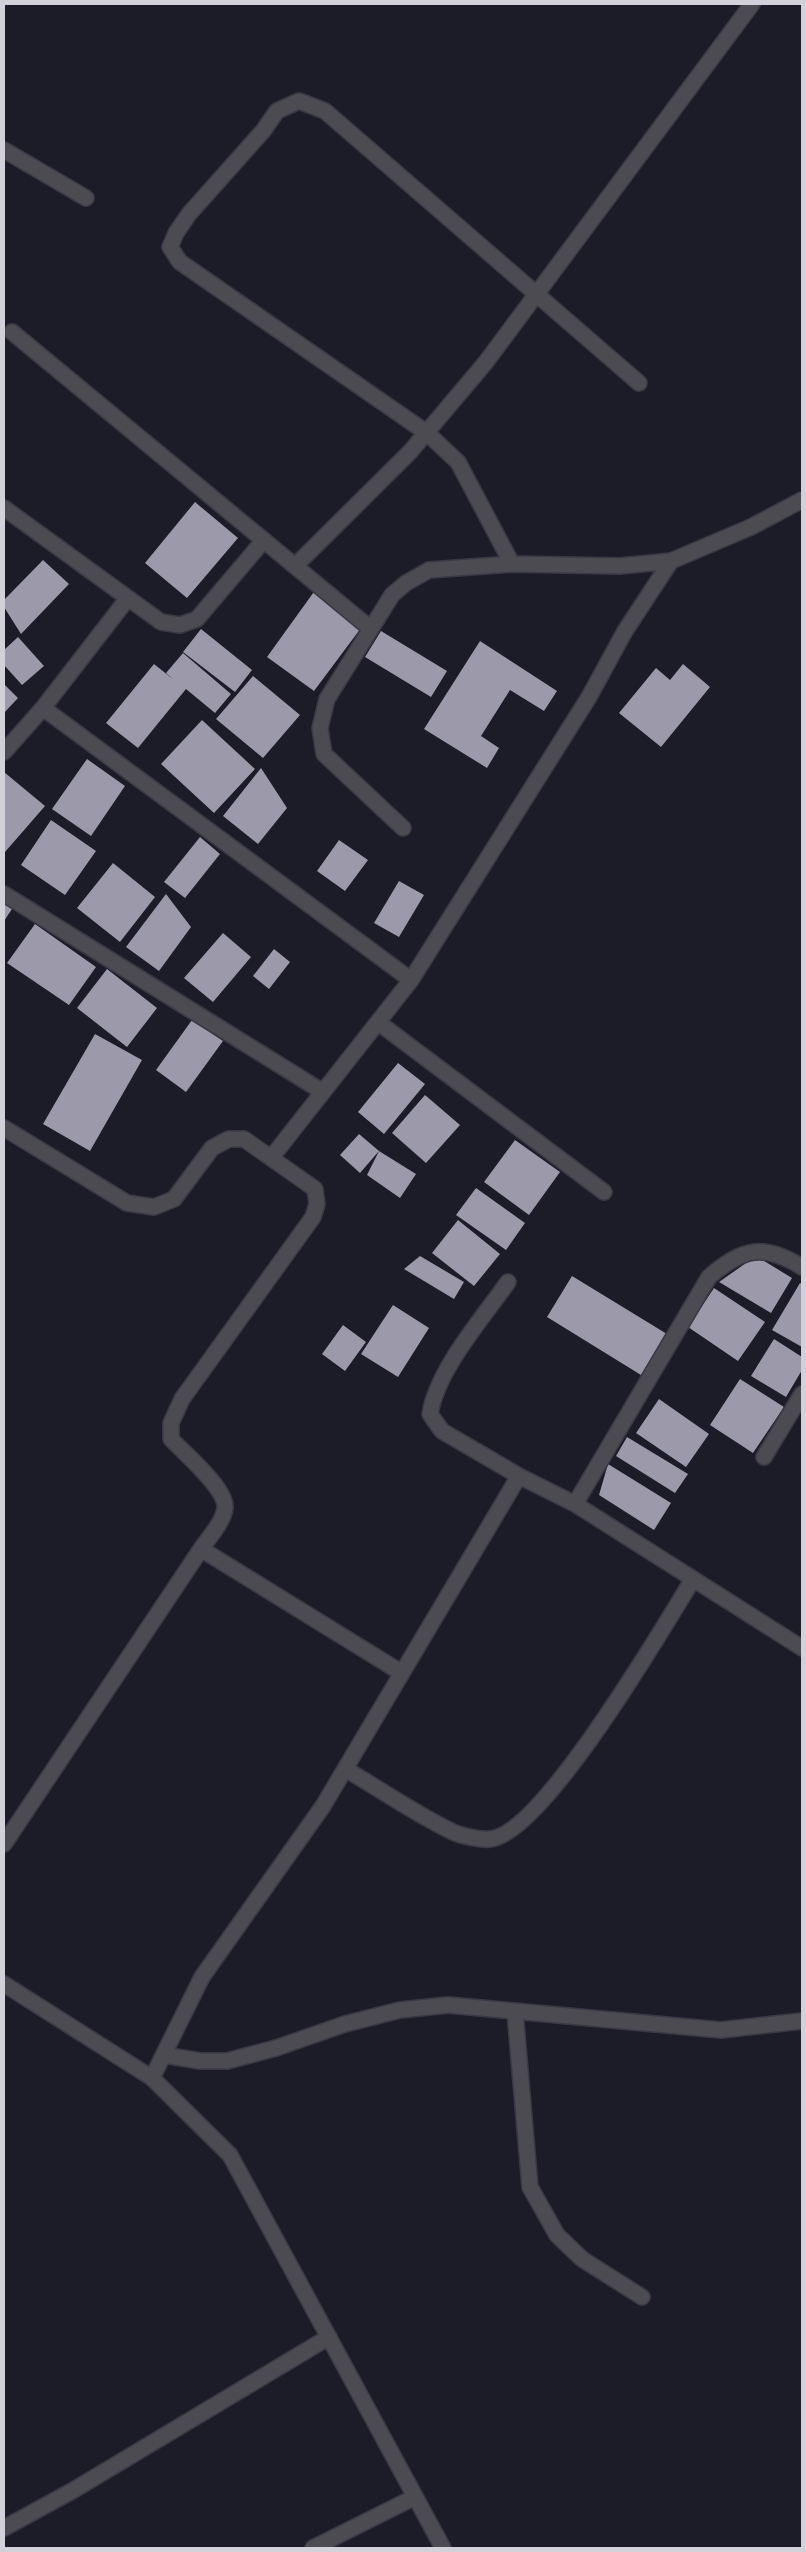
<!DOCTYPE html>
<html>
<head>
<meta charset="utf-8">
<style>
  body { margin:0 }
  #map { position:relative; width:806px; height:2552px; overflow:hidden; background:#1c1b28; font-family:Cabin,sans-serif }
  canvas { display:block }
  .frame { position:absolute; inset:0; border:5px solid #d2d1da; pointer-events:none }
</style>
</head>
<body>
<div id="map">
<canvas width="806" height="2552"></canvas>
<div class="frame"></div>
</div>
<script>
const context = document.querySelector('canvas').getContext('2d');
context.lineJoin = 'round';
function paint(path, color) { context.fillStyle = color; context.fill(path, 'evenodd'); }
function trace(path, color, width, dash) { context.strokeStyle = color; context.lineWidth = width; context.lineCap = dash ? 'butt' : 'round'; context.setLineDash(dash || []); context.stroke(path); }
const building = new Path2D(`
  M195 502 238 538 187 598 145 563Z
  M43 560 69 584 21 634 4 607V600Z
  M316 589 364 624 314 691 267 657Z
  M201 629 252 670 235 692 183 652Z
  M381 631 447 671 431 697 365 657Z
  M18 637 44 666 22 685 4 665V650Z
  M480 641 557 691 544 711 510 690 481 736 499 748 487 768 424 729Z
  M183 653 231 694 215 713 186 689 138 748 106 723 154 664 174 680 166 673Z
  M683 664 710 687 661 747 619 713 656 668 670 680Z
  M253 676 300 715 263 758 216 719Z
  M4 684 18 698 4 713Z
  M202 720 255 769 214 813 161 764Z
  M87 759 125 786 91 836 52 809Z
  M261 768 287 808 258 844 223 816Z
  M4 772 45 806 5 852 4 851Z
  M51 820 96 851 65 895 21 865Z
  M200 837 220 854 185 898 164 882Z
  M339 840 368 860 345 891 317 871Z
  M113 863 155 897 120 942 77 908Z
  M399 881 424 895 399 937 374 923Z
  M166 894 191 927 159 971 126 947Z
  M4 903 12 909 4 921Z
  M35 924 96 967 69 1005 7 963Z
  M223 933 251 957 213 1002 184 978Z
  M274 949 290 962 269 989 253 976Z
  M107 969 157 1008 127 1047 77 1008Z
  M192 1020 223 1041 186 1092 156 1070Z
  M95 1034 142 1060 90 1151 43 1124Z
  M398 1063 425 1084 384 1134 358 1112Z
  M425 1095 460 1125 426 1163 392 1133Z
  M359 1134 379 1151 360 1173 340 1155Z
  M515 1140 560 1172 529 1215 484 1182Z
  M379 1151 416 1174 400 1198 367 1175Z
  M476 1188 525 1223 506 1250 456 1215Z
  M458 1220 500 1254 474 1286 432 1253Z
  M420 1256 464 1282 454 1299 404 1269Z
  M756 1256 792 1278 771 1313 719 1282Z
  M572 1276 667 1334 641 1375 547 1317Z
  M800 1283 802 1284V1347L772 1330Z
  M714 1288 765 1322 738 1361 688 1327Z
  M393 1305 429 1328 398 1377 361 1354Z
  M343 1325 366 1342 345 1371 322 1354Z
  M774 1339 802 1357V1370L786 1397 751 1376Z
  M740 1379 784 1407 753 1453 710 1425Z
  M659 1399 709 1434 686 1467 636 1433Z
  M627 1437 688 1474 675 1493 616 1456Z
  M608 1464 671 1503 654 1530 599 1495Z`);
const street = new Path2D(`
  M4 150 86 198
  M12 332 371 629
  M4 508 161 622 180 625 197 619 264 540
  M512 564 458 462 427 433 180 262 170 247 176 233 189 214 263 131 277 111 299 101 325 111 639 383
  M295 566 410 452 486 362 752 4
  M43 708 411 980
  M4 752 43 708 128 598
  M403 828 324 754 320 728 327 699 392 595 406 583 429 570 512 564 620 566 671 561 751 527 802 500
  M4 894 323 1092
  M379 1023 604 1192
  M4 1128 127 1203 154 1207 174 1199 212 1148 229 1139H244L315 1189 317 1204 313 1217 182 1399 171 1423V1439C184 1453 227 1489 225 1508 223 1523 209 1537 201 1549
  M271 1158 411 980 589 697 625 631 671 561
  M508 1282C482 1319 437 1370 430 1414L442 1431 519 1476
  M764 1457 802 1394
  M575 1504 709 1277C743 1248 763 1243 802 1267
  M345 1769C380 1789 417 1815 453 1832 462 1836 481 1840 490 1839 542 1835 663 1628 693 1579
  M4 1844 201 1549 402 1673
  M4 1984 152 2078 230 2155 443 2548
  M515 2012 530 2187 557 2235 582 2259 642 2297
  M164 2055 200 2061H227L276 2048 345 2024 400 2010 448 2005 721 2030 802 2021
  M152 2078 202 1977 323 1806 519 1476 575 1504 802 1648
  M4 2528 72 2491 329 2337
  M313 2548 415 2497`);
paint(building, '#9b99aa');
trace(street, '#393844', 18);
trace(street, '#4b4b51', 15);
</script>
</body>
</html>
